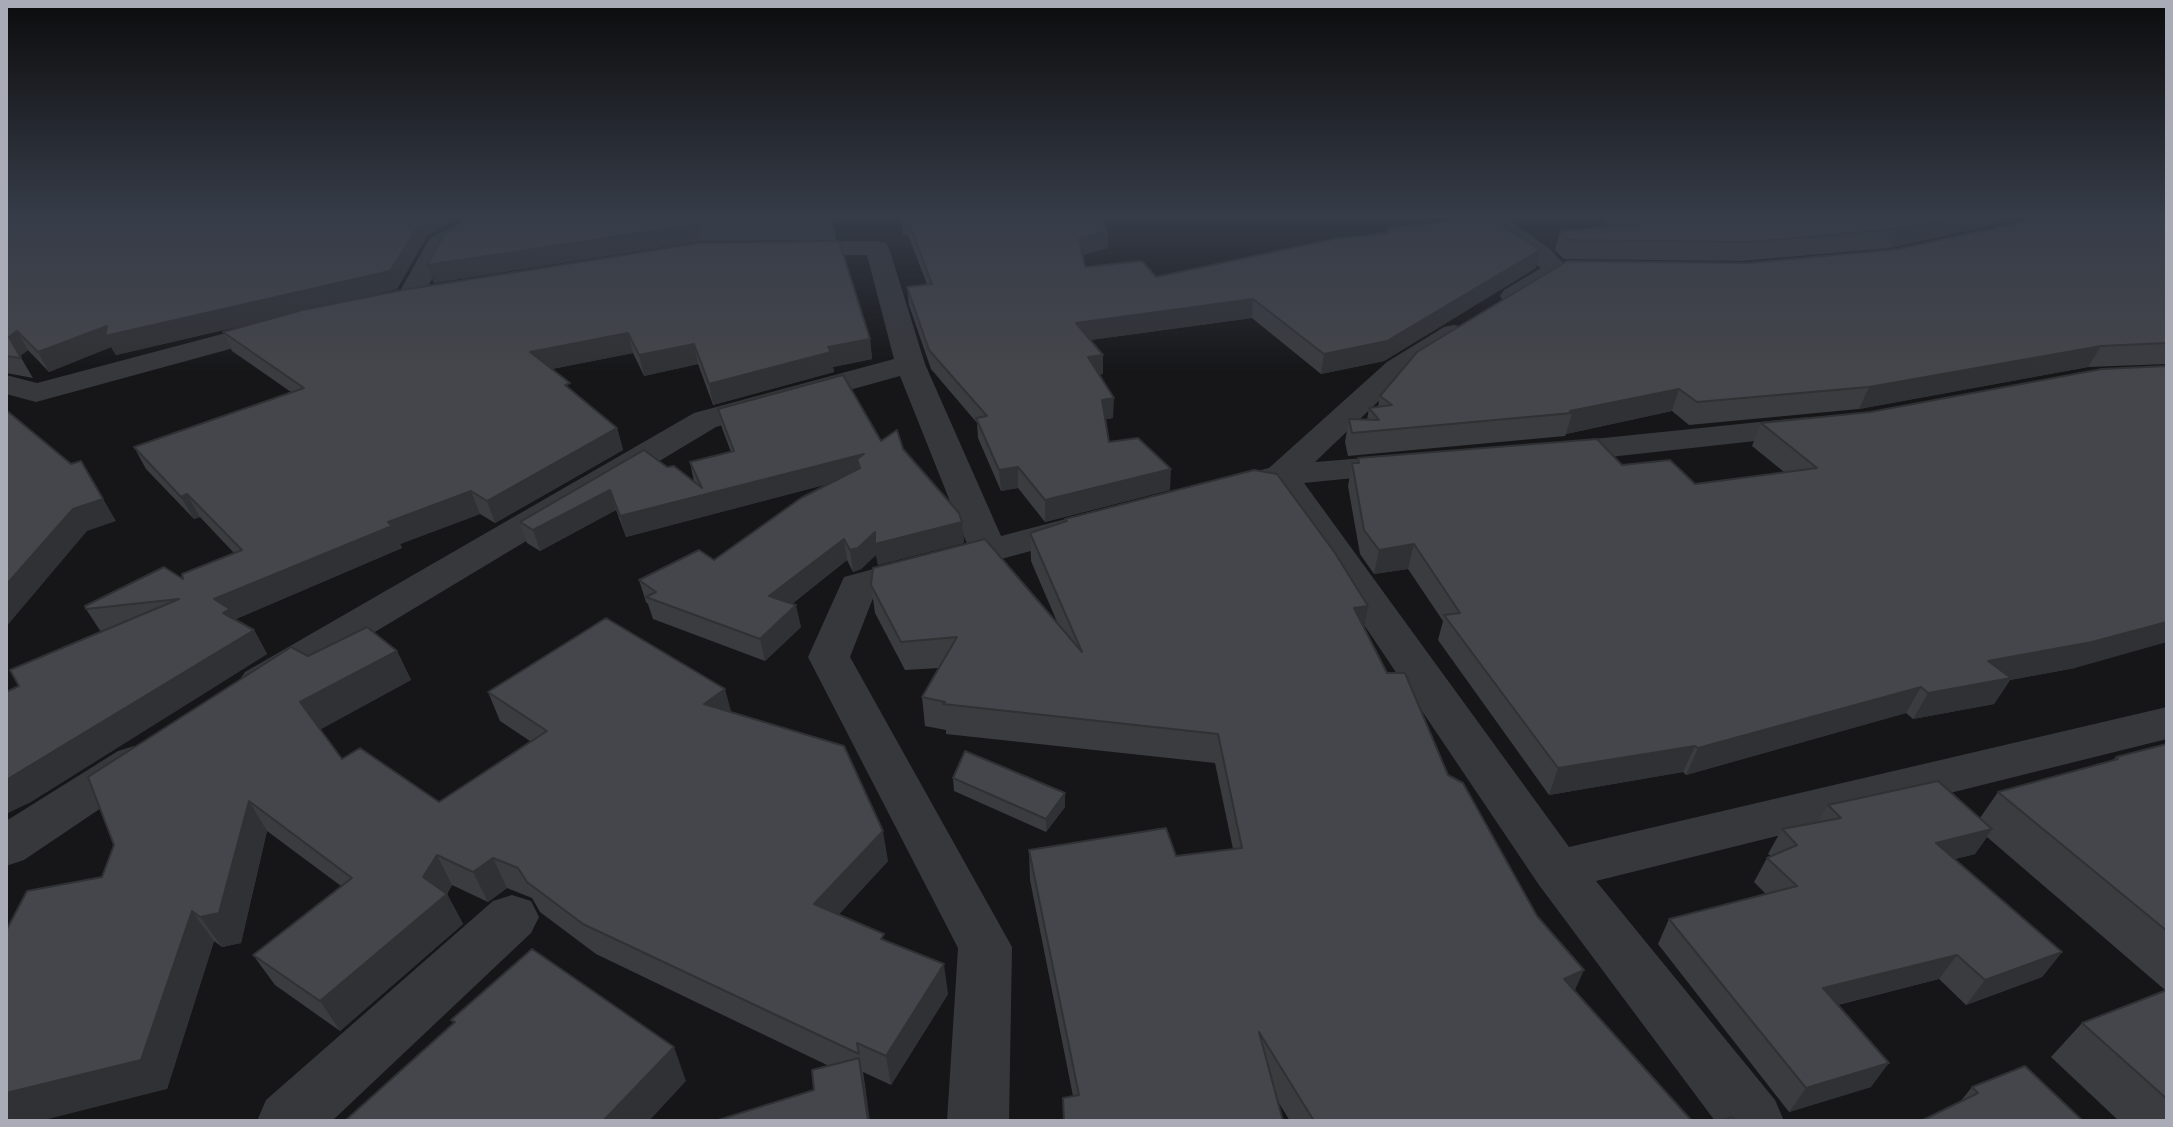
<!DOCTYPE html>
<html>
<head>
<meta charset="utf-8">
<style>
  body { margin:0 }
  #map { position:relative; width:2173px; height:1127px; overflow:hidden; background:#161618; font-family:Barlow,sans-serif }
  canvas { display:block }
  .frame { position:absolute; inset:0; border:8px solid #a9acb7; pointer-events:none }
</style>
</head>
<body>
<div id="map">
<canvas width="2173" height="1127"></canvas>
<div class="frame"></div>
</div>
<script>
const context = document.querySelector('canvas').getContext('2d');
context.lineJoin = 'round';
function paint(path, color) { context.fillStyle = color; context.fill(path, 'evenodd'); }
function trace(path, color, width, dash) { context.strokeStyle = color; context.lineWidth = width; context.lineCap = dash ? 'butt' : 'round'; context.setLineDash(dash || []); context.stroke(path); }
const minor = new Path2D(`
  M472 216H501L449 248 418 304H400L396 298 430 238Z
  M1477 216H1504L1551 250 1569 270 1522 302H1504L1500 296 1504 290 1541 268Z
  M877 241 886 243 889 248 925 364 1001 536 1081 515 1094 518 1099 526 1094 534 875 593 850 657 1012 947 1009 1121H947L958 948 808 657 844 577 967 544 900 376 716 427 275 692 260 697 245 692 238 682 245 672 694 413 894 359 867 255 790 256 781 254 778 249 781 244 790 242Z
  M275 320 285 322 289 328 285 334 36 402 6 394V375L37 383Z
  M1454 325 1464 327 1468 333 1464 339 1407 374 1315 462 1402 455 1414 458 1419 465 1414 472 1304 483 1569 847 2167 707V739L1596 881 1775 1100 1784 1121H1715L1539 885 1272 488 1230 498 1218 495 1213 488 1218 481 1269 468 1387 362 1444 327Z
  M1808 417 1819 420 1824 427 1819 434 1555 463 1543 460 1538 453 1543 446 1555 443Z
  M134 746 150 751 157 763 150 775 24 860 6 866V821L118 751Z
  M512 895 531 901 539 917 531 933 332 1121H257L266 1100 493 901Z`);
const wall = new Path2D(`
  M6 216 427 236 397 289 340 303 870 339 872 359 833 367 834 372 713 405 698 364 644 376 633 353 552 369 572 391 617 428 623 450 495 523 480 514 400 544 402 548 236 619 254 630 267 654 29 803 19 686 101 632 86 609 183 579 234 553 200 517 194 519 146 469 134 447 291 392 232 351 223 332 267 320 116 355 111 347 49 372 28 350 20 356 33 378 6 373Z
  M472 216 833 223 836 240 702 241 434 283Z
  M901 216 1108 231V248L1083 255 1085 267 1156 277 1386 234 1387 228 1540 250 1536 268 1384 361 1321 374 1252 318 1090 340 1103 355V374L1099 375 1113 418 1106 419 1109 442 1170 490 1045 522 1018 488 1001 491 978 438 977 423 931 369 909 305 907 287 927 284 908 235H903Z
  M1596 216H2024V218L1890 248 1741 261 1564 259 1555 250 1560 231 1611 226Z
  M2167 216V364L2088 367 1859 409 1689 425 1672 411 1566 434 1565 436 1348 456 1345 442 1349 419 1367 420 1369 408 1378 407 1380 396 1748 263 1899 249Z
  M718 409 881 441 903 449 962 522 964 543 878 565 876 555 861 569 853 572 847 560 792 604 801 627 765 661 653 619 648 604 646 602 639 580 714 560 831 483 626 537 616 510 540 551 527 543 520 522 667 467 694 482 690 462 731 452 722 428Z
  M1870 412 2075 668 2010 680 1994 704 1913 719 1906 713 1686 775 1683 772 1549 795 1438 640 1443 621 1408 569 1374 574 1360 554 1348 486 1352 463H1357L1358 458 1622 465 1695 484 1784 472 1752 446 1761 423Z
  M1065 519 1364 628 1387 673 1575 991 1692 1121H1290L1277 1100 1283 1121H1063V1098L1073 1096 1030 880 1029 850 1176 856 1233 849 1215 763 946 734V730L925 726 922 697 939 668 905 670 875 613 871 585 1058 624 1031 561 1030 533 1065 522Z
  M397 651 411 680 320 729 342 759 439 802 530 741 500 721 488 692 731 712 888 861 839 914 885 941 948 994 891 1085 863 1072 866 1092 814 1090 829 1066 596 954 540 912 532 898 507 888 488 902 452 885 447 894 463 924 340 1031 275 985 253 955 341 886 267 831 241 943 222 947 214 941 167 1089 102 877 308 656Z
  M2167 744V1121H2119L2051 1057 2082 1023 2165 990 1987 837 1975 854 1955 859 2062 952 2042 977 1966 1005 1939 979 1838 1005 1871 1087 1789 1112 1658 944 1669 919 1766 894 1754 882 1767 858 1771 856 1768 854 1782 829 1818 822 1828 805 1980 818 1998 792 2113 760 2116 757Z
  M953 778 1065 793V807L1046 832 954 791Z
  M1972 1087 2083 1121 1960 1102Z`);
const shadedWall = new Path2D(`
  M428 216H466L427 236 397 289 116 355 111 347 49 372 38 352 107 326 422 220Z
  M1956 216H2024V218L1890 248 1898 229Z
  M698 224 702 241 434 283 427 265Z
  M1108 231V248L1079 256V239Z
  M1540 250 1536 268 1384 361 1321 374 1324 354Z
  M1253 299 1252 318 1076 342V323Z
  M17 331 28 350 20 356 33 378 9 337Z
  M628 333 633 353 536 372 530 352Z
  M870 339 872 359 833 367 834 372 713 405 709 384 828 347Z
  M694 344 698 364 644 376 639 355Z
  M2101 346 2088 367 1859 409 1869 387Z
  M1103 355V374L1088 377V357Z
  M1679 389 1672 411 1566 434 1572 413 1570 411Z
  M1114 398 1113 418 1102 420V400Z
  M617 428 623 450 495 523 487 501Z
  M864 454 860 468 857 459 859 476 626 537 620 516Z
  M81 461 116 521 87 531 6 627V585Z
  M1018 467V488L1001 491 999 470Z
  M1171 469 1170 490 1045 522V500Z
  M610 490 616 510 540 551 533 530Z
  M471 491 480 514 400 544 402 548 236 619 244 633 237 637 214 599 388 522Z
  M187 494 200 517 194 519 181 497Z
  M962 522 964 543 878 565 876 555 861 569 853 572 850 550 875 532Z
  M844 539 847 560 774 618 769 596Z
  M1414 544 1408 569 1374 574 1379 550Z
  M796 605 801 627 765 661 760 639Z
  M1368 606 1363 635 1354 608Z
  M2167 622V642L2075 668 2010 680 1994 704 1913 719 1928 693 1988 661Z
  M254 630 267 654 29 803 6 814V780Z
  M397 651 411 680 316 732 300 702Z
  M1921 687 1906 713 1686 775 1698 748Z
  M725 689 733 718 704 704Z
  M1695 746 1683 772 1549 795 1558 768Z
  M1065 793V807L1046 832V819Z
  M249 801 267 831 241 943 222 947 200 917Z
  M1992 829 1975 854 1920 868 1936 843Z
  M883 831 888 861 821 934 814 904Z
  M437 855 452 885 447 894 463 924 340 1031 320 1001 423 877Z
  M493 858 507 888 488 902 473 872Z
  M192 911 214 941 167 1089 40 1121H6V1093Z
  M2062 952 2042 977 1966 1005 1985 980Z
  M1957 955 1939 979 1807 1012 1823 988Z
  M944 964 948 994 891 1085 886 1056Z
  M1584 970 1571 999 1564 979Z
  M674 1047 686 1081 649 1121H603Z
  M859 1058 866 1092 870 1121H868Z
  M1889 1063 1871 1087 1789 1112 1806 1088Z`);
const building = new Path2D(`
  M6 216H428L422 220 390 271 105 336 107 326 38 352 17 331 9 337 21 358 6 356Z
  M472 216H831L833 223 698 224 427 265 445 233Z
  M901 216H1099L1108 231 1079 239 1085 267 1142 261 1156 277 1334 239 1389 233 1387 228 1490 217 1540 250 1387 341 1324 354 1253 299 1076 323 1103 355 1088 357 1114 398 1102 400 1109 442 1138 438 1171 469 1045 500 1018 467 999 470 976 418 987 416 929 350 907 287 932 284 907 218H901Z
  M1630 216H1956L1898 229 1748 242 1569 240 1560 231 1641 224Z
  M2048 216H2167V343L2101 346 1869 387 1697 402 1679 389 1570 411 1572 413 1352 433 1349 419 1379 420 1369 408 1392 405 1380 396 1417 352 1567 261 1748 263 1899 249Z
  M839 241 870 339 828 347 831 352 709 384 694 344 639 355 628 333 530 352 570 383 565 385 617 428 487 501 471 491 388 522 392 526 214 599 230 609 223 613 254 630 6 780V692L19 686 10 670 179 599 86 609 85 606 164 567 183 579 182 574 242 550 187 494 181 497 134 447 304 388 223 332 302 310 402 290 699 243Z
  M2167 366V622L2092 642 1988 661 2011 678 1928 693 1921 687 1698 748 1695 746 1558 768 1444 615 1460 613 1414 544 1379 550 1364 530 1352 463H1359L1358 458 1597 439 1622 465 1670 460 1695 484 1817 468 1761 423 1870 412 2102 369Z
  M843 375 881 441 897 430 903 449 959 513 962 522 875 544V532L858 548 850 550 844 539 769 596 796 605 760 639 646 597 656 592 639 580 699 550 714 560 801 498 860 468 857 459 864 454 620 516 610 490 533 530 520 522 644 450 667 467 674 466 702 488 690 462 734 451 718 409Z
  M6 410 71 464 81 461 103 499 73 509 6 585Z
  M1254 470 1277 474 1335 553 1368 606 1354 608 1387 673H1405L1448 775 1463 783 1537 916 1584 970 1564 979 1692 1121H1314L1259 1032 1283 1121H1064L1063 1098 1079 1095 1029 850 1166 828 1176 856 1242 848 1218 734 943 704 945 702 922 697 957 637 901 642 871 585 873 568 985 539 1082 652 1030 533 1067 521 1065 519Z
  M606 618 725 689 704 704 844 746 883 831 814 904 884 934 881 939 944 964 886 1056 857 1043 859 1054 583 924 527 882 518 868 493 858 473 872 437 855 423 877 447 894 320 1001 253 955 352 878 249 801 219 913 200 917 192 911 141 1060 6 1093V931L27 891 102 877 114 845 88 777 291 647 308 656 367 627 397 651 300 702 342 759 360 748 439 802 547 731 488 692Z
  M2167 744V931L1998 792 2118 759 2116 757Z
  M965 751 1065 793 1046 819 953 778Z
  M1938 781 1992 829 1936 843 2062 952 1985 980 1957 955 1823 988 1889 1063 1806 1088 1669 919 1797 886 1767 858 1797 845 1782 829 1841 818 1828 805Z
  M532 949 674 1047 603 1121H350L347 1119 455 1022 451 1020Z
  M2167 990V1099L2082 1023Z
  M859 1058 868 1121H715L814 1090 812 1070Z
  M2025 1066 2083 1121H1921L1978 1093 1972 1087Z
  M1732 1117 1736 1121H1721Z`);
paint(minor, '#37383c');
paint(wall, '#3b3c40');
paint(shadedWall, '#303134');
paint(building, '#45464b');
trace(building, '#303134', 2);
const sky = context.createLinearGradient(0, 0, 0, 374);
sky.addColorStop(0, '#0c0c0d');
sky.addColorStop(0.58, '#363c48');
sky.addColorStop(1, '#363c4800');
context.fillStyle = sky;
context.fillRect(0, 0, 2173, 374);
</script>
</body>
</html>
